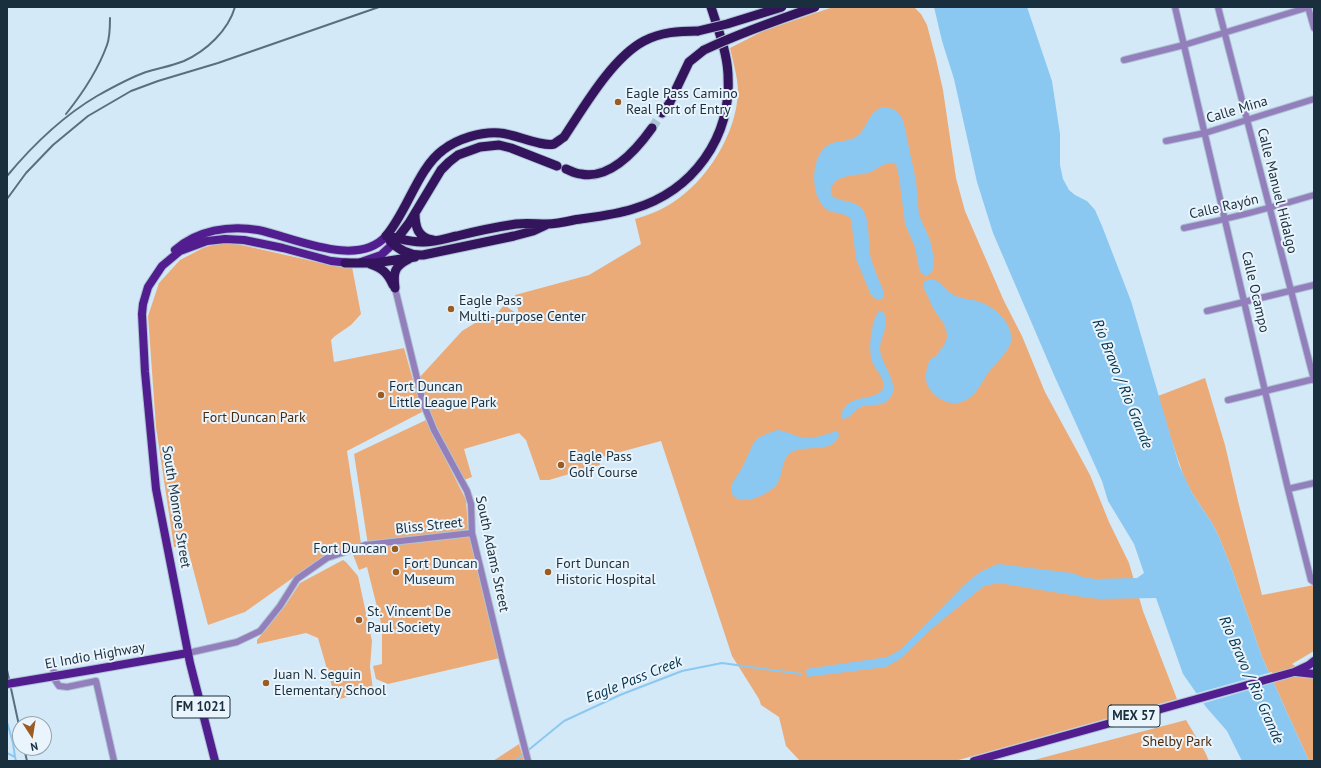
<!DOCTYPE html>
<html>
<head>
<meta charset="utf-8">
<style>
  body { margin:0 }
  #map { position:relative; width:1321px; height:768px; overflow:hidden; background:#d3e9f8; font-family:"PT Sans",sans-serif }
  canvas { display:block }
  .frame { position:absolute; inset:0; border:8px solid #192f3d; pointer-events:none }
  .north { position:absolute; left:12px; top:716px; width:40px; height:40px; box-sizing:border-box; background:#eaf4fc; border:1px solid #96a5b0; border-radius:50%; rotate:168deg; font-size:11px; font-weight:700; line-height:16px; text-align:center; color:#192f3d }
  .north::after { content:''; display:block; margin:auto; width:14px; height:18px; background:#9a5c23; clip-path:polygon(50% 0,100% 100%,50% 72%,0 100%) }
</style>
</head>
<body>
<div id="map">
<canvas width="1321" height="768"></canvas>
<div class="frame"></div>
<div class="north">N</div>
</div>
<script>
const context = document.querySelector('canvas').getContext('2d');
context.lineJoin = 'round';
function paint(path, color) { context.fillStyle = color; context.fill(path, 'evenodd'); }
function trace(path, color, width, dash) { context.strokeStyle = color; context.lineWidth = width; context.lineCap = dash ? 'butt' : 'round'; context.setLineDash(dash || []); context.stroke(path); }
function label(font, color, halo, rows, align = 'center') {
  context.font = font + ' "PT Sans",sans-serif'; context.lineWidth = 4; context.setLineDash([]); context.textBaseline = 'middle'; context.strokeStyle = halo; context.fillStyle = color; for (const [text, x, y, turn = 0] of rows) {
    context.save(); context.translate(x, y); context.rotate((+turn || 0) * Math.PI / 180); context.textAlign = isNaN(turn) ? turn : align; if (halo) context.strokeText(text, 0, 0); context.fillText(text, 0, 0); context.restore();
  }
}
const green = new Path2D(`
  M833 7H914L921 14 927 25 936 59 943 90 956 178 965 211 1004 301 1022 336 1045 392 1090 475 1109 522 1129 563 1143 611 1177 699 955 761H800L786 746 779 717 761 705 759 699 732 656 661 441 598 458 600 465 549 480H540L526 440 519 433 464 449 472 477 464 480 434 422 427 405 419 378 462 331 475 323 495 316 504 305 519 315 515 295 589 275 641 244 635 219C648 215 660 211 672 203 707 181 737 133 738 91 738 79 733 61 730 48L763 31Z
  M216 244H237L321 263 352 267 361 314 351 325 335 336 331 340 334 362 404 348 422 412 347 451 361 543 325 555 245 612 208 625 187 546 174 547 156 427 148 316 159 283 180 260 203 248Z
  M1205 378 1225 445 1239 505 1262 595 1314 585V651L1292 664 1304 671 1314 672V761H1309L1262 657 1231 567 1219 537 1212 523 1192 493 1184 477 1173 445 1158 396Z
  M426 420 466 500 468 529 453 535 368 545 354 454Z
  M471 536 500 658 388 684 376 679 373 666 382 664V627L367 567 359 570 352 552 394 545Z
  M343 560 346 562 358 576 372 641 370 667 373 690 336 700 318 638 306 633 257 644V640L285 606 300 583Z
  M1186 720 1205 752 1209 761H1030Z
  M519 744 524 761H493Z`);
const water = new Path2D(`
  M934 7H1027L1052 81 1060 134V165L1063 179 1069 190 1075 195 1087 201 1095 210 1102 226 1131 301 1179 465 1192 493 1212 523 1219 537 1231 567 1262 657 1309 761H1242L1227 731 1206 707 1183 674 1156 598 1099 599 1083 597 999 583 984 586 929 631 900 659 886 667 807 677 806 669 887 657 900 650 965 584 980 572 993 566 999 564 1072 573 1083 577 1095 579 1137 578 1144 573 1134 544 1108 501 1102 481 1054 375 993 233 977 182 954 79 942 41Z
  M885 107C896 109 901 113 904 124L916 181 919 215 930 240 934 259 933 269 930 274 925 276 920 272 919 268 915 247 905 224 899 177 896 164C887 159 875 172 865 174 855 175 834 175 831 189 827 204 855 197 863 210 870 221 868 242 870 255 873 268 880 281 884 293L883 298 878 300 873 297 871 295 856 259 851 219C844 211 831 215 824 207 810 193 810 154 830 144 838 140 848 142 856 137 868 129 868 109 885 107Z
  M929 279C940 278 946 292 956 296 963 299 970 299 977 301 991 305 1005 316 1010 330 1011 336 1012 339 1010 345 1004 357 993 365 986 376 980 386 975 396 964 401 948 409 924 393 926 375 926 370 928 364 930 360 933 357 937 356 939 352 942 348 947 341 947 336 947 324 937 316 932 306 929 300 927 293 923 287L924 282Z
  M879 311H882C892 320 880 338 880 349 880 365 907 390 884 403 877 406 870 404 863 406 855 408 851 419 843 419L841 417C841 412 843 410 846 406 858 394 874 401 883 389 886 377 875 371 872 361 868 349 871 321 879 311Z
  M777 430C787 431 796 437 806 438 817 439 827 433 838 431L839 435C834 456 799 442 788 455 781 463 783 475 777 484 770 494 741 508 732 494L731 485 742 468 753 444 758 438 764 435Z`);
const pier = new Path2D(`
  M1272 672 1276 682 1201 704 1194 694Z`);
const stream = new Path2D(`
  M7 722 13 743 15 757
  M7 753 15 757 16 761
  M515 761 564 721 620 695 682 671 722 663 801 674`);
const highwayTunnel = new Path2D(`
  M652 128 662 113`);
const minor = new Path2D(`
  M1175 7 1288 489 1311 580 1314 582
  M1218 7 1314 380
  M1308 7 1314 28
  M1124 60 1184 45 1309 7
  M1166 141 1205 133 1314 99
  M1184 228C1228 219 1271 208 1314 195
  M395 288 423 403 434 430 467 491 471 504 472 533 502 658 528 761
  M1207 311 1314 285
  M1228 400 1314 379
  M1288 489 1314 483
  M188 653 237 642 260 631 280 606 297 579 327 558 365 545 472 533
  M53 666 55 680 59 686 67 687 96 681 114 761`);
const major = new Path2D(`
  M175 250C197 230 230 225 258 230 293 237 357 269 386 236
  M361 262 381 255 393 244
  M91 670 188 653
  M1296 672 1314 674
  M215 761 190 663 156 489 145 372 142 314 143 304 148 287 162 266 180 251 207 241 225 239 244 240 283 248 331 261 350 263
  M974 761 1294 672 1309 665 1314 661`);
const highway = new Path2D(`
  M662 113 669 104 689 62 704 50
  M566 169C571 171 576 174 581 174 611 180 637 149 652 128
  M415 213C415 227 418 238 433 240
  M386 236C399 238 411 243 424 242 435 242 447 238 457 236 477 231 496 227 516 224 527 223 536 224 547 224 555 224 565 222 574 220 594 217 614 215 633 209 693 191 732 138 728 74 727 52 718 29 711 7
  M386 236C407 212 418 168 443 150 457 139 482 131 500 133 515 134 541 147 554 144 557 142 561 139 564 137 584 107 612 58 644 41 661 32 679 31 698 31
  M390 241C399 250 409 256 423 255L514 236 533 231 546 225
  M393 244 409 223 441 170 449 162 458 155 480 147 499 145 511 148 557 166
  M345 263H375L415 257
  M370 264C383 268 388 274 393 285
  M395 288C393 273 394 266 409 259`);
const rail = new Path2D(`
  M66 114C82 94 98 70 107 45 110 37 110 27 110 18
  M7 176C32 146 63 116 97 96 113 87 129 78 146 72 159 68 172 66 184 61 206 51 228 31 235 7
  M7 199 26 173 53 145 88 116 131 91 158 81 218 63 379 7
  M7 670 20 730
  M24 748 27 761`);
const majorBridge = new Path2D(`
  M7 684 91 670`);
const highwayBridge = new Path2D(`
  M698 31 727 24 782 7
  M704 50C740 33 777 20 815 7`);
const markers = [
  [618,102,4,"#9a5c23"],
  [451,309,4,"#9a5c23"],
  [381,395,4,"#9a5c23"],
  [561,465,4,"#9a5c23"],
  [395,549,4,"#9a5c23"],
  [396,572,4,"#9a5c23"],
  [548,572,4,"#9a5c23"],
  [359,620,4,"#9a5c23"],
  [266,683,4,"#9a5c23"]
];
const shields = [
  [201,707,58],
  [1134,716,52]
];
const shieldNames = [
  ["FM 1021",201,707],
  ["MEX 57",1134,716]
];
const poiNames = [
  ["Eagle Pass Camino",626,94],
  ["Real Port of Entry",626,110],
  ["Eagle Pass",459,301],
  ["Multi-purpose Center",459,317],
  ["Fort Duncan",389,387],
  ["Little League Park",389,403],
  ["Eagle Pass",569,457],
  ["Golf Course",569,473],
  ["Fort Duncan",387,549,"right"],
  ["Fort Duncan",404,564],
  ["Museum",404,580],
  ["Fort Duncan",556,564],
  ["Historic Hospital",556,580],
  ["St. Vincent De",367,612],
  ["Paul Society",367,628],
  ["Juan N. Seguin",274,675],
  ["Elementary School",274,691]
];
const streetNames = [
  ["Calle Mina",1237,110,-17],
  ["Calle Manuel Hidalgo",1277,191,76],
  ["Calle Rayón",1224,207,-13],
  ["Calle Ocampo",1255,292,77],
  ["South Monroe Street",176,507,81],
  ["Bliss Street",429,526,-6],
  ["South Adams Street",492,554,78],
  ["El Indio Highway",95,656,-10]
];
const parkNames = [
  ["Fort Duncan Park",254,418],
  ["Shelby Park",1177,742]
];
const waterNames = [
  ["Río Bravo / Rio Grande",1122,384,68],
  ["Eagle Pass Creek",634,680,-22],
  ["Río Bravo / Rio Grande",1251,680,66]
];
paint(green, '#ebab79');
paint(water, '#8bc8f1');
paint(pier, '#d3e9f8');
trace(stream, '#8bc8f1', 2);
trace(highwayTunnel, '#aec4d3', 9, [9, 4.5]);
trace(minor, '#aec4d3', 8);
trace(major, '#aec4d3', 10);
trace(highway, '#aec4d3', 11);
trace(minor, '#927fbb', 6);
trace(major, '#521e8f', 8);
trace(highway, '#34145d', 9);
trace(rail, '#596f7d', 2);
trace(majorBridge, '#aec4d3', 10, []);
trace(highwayBridge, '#aec4d3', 11, []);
trace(majorBridge, '#521e8f', 8);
trace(highwayBridge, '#34145d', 9);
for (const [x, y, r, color] of markers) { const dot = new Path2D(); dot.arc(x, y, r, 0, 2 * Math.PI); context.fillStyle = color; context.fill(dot); trace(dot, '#eaf4fc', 1.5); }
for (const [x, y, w] of shields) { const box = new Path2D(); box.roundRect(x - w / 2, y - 11, w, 22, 3); context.fillStyle = '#eaf4fc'; context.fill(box); trace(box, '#192f3d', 1); }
label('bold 13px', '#192f3d', null, shieldNames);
label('14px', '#192f3d', '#eaf4fc', poiNames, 'left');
label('14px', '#192f3d', '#eaf4fc', streetNames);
label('14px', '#4e2a09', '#eaf4fc', parkNames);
label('italic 15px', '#00324c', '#eaf4fc', waterNames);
</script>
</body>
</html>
